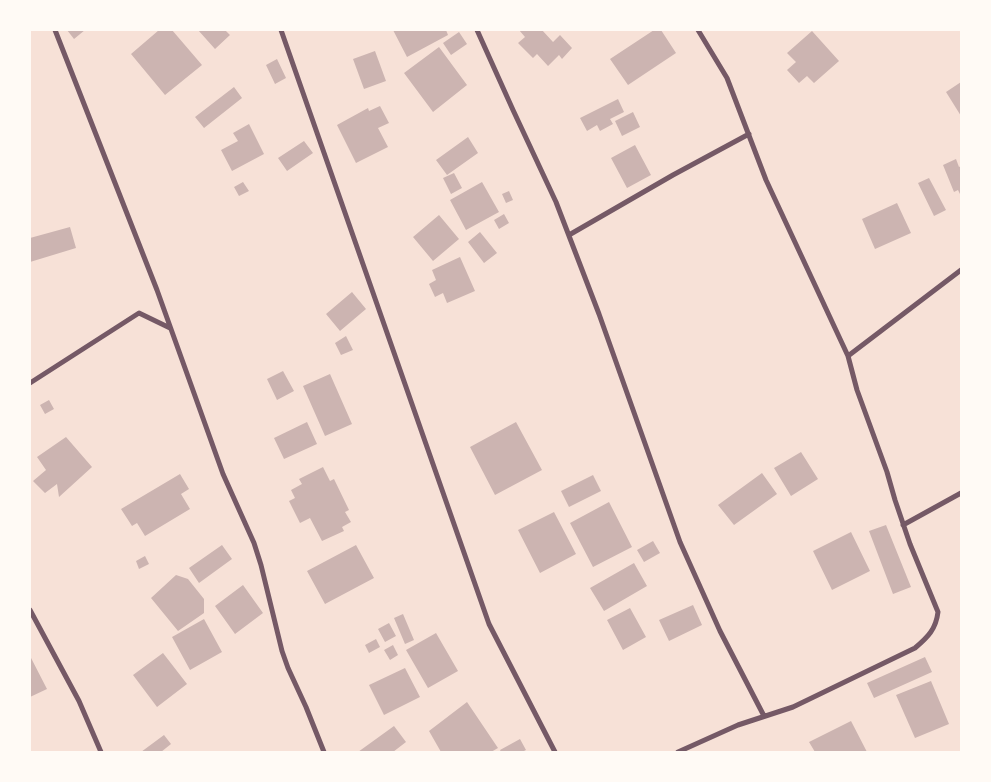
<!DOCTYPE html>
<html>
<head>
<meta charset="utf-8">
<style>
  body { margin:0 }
  #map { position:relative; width:991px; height:782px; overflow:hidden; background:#f7e1d7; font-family:Barlow,sans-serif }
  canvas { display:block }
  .frame { position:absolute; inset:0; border:31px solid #fffaf5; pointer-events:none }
</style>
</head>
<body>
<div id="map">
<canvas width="991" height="782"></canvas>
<div class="frame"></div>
</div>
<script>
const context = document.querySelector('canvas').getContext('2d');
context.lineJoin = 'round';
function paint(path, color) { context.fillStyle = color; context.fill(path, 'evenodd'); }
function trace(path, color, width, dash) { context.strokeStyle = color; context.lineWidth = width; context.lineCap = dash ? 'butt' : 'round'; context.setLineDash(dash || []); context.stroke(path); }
const building = new Path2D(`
  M67 30H85L74 39Z
  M159 30H172L202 65 165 95 131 54Z
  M198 30H225L230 35 215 49Z
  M393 30H446L448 35 407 57Z
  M519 30H542L553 42 560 35 572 48 562 59 559 55 548 66 537 54 533 58 518 43 525 37Z
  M654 30H661L676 53 628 85 610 59Z
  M812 31 839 61 814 83 807 76 799 83 787 70 796 62 787 53Z
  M459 32 467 44 451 55 443 43Z
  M439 47 467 85 433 112 404 73Z
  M375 51 386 81 364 89 353 59Z
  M277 59 286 78 275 84 266 65Z
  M961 82V116L946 92Z
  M234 87 242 98 204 128 195 117Z
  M618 99 624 112 610 119 613 124 600 131 597 125 587 131 580 118Z
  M380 106 389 123 378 128 388 147 356 163 337 125 368 108 369 111Z
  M633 112 640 127 622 136 615 121Z
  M249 124 264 154 232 171 221 150 238 141 233 133Z
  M468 137 478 153 447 175 436 160Z
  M304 141 313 153 287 171 278 158Z
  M635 145 651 175 627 188 611 158Z
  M956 159 959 167 961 166V196L958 190 954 192 943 165Z
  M454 173 462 188 451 194 443 178Z
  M929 178 946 210 934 216 918 183Z
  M243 182 249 191 239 196 234 187Z
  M482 182 499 212 466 230 450 200Z
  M509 191 513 200 506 203 502 194Z
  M897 203 911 233 875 249 862 219Z
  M504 214 509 223 499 229 494 220Z
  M439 215 459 239 433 261 413 237Z
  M70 227 76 248 30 262V238Z
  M480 232 497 253 484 263 468 242Z
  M460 257 475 291 447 303 443 293 435 297 429 284 436 280 432 270Z
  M352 292 366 309 340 331 326 314Z
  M346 336 353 350 341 355 335 343Z
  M283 371 294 391 277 400 267 379Z
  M330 374 352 424 325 436 303 386Z
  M49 400 54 409 45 414 40 405Z
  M307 422 317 444 284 459 274 438Z
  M516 422 542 470 495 495 470 447Z
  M66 437 92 467 59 497 57 484 45 493 33 481 46 470 37 457Z
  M801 452 818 479 791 496 774 468Z
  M323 467 330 481 334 479 349 510 345 512 351 522 342 527 344 531 322 541 310 518 300 523 289 501 295 498 291 490 302 484 299 479Z
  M762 473 777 494 734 525 718 505Z
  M180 474 189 489 181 494 190 509 145 536 137 523 132 526 121 509Z
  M593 475 601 491 569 507 561 491Z
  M609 502 632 547 593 567 570 523Z
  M554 512 576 554 540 573 518 530Z
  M886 525 911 587 893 594 869 531Z
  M851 532 870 571 832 590 813 551Z
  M653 541 660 553 644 562 637 550Z
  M222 545 232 559 199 583 189 568Z
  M356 545 374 578 325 604 307 571Z
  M145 556 149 564 139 569 136 561Z
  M634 563 647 586 604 611 590 588Z
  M176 575 188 579 204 599V613L178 631 151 598Z
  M243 585 263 613 235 634 215 606Z
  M693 605 702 625 669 641 659 620Z
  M630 608 646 637 623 650 607 620Z
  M403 614 414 640 405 644 394 618Z
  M204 619 222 652 190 670 172 637Z
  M389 623 396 636 385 642 378 629Z
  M436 633 458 671 428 688 406 650Z
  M376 639 380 647 369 653 365 645Z
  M393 645 398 655 390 660 384 650Z
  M163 653 187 684 157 707 133 675Z
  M30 656 47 689 30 697Z
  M925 657 932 672 874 698 867 683Z
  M405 668 420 697 384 715 369 685Z
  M931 681 949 724 915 738 896 695Z
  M467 702 498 748 491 752H441L429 731Z
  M851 721 867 752H815L809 742Z
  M394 726 406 742 393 752H358Z
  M164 735 171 744 161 752H141Z
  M520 739 526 750 522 752H501L500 750Z`);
const minor = new Path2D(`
  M55 30 157 290 223 474 254 543 261 565 282 651 288 668 306 707 324 752
  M281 30 489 624 555 752
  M477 30 513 110 556 202 599 314 680 542 720 631 764 716
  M569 235 673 175 749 134
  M848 356 961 270
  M30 383 139 313 170 328
  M903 525 961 493
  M30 610 79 701 101 752
  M678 752 738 725 793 707 915 648C928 637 936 629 938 612L910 544 895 500 887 472 857 390 848 356 766 180 727 78 698 30`);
paint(building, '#ccb4b1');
trace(minor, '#755966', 5);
</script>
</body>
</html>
